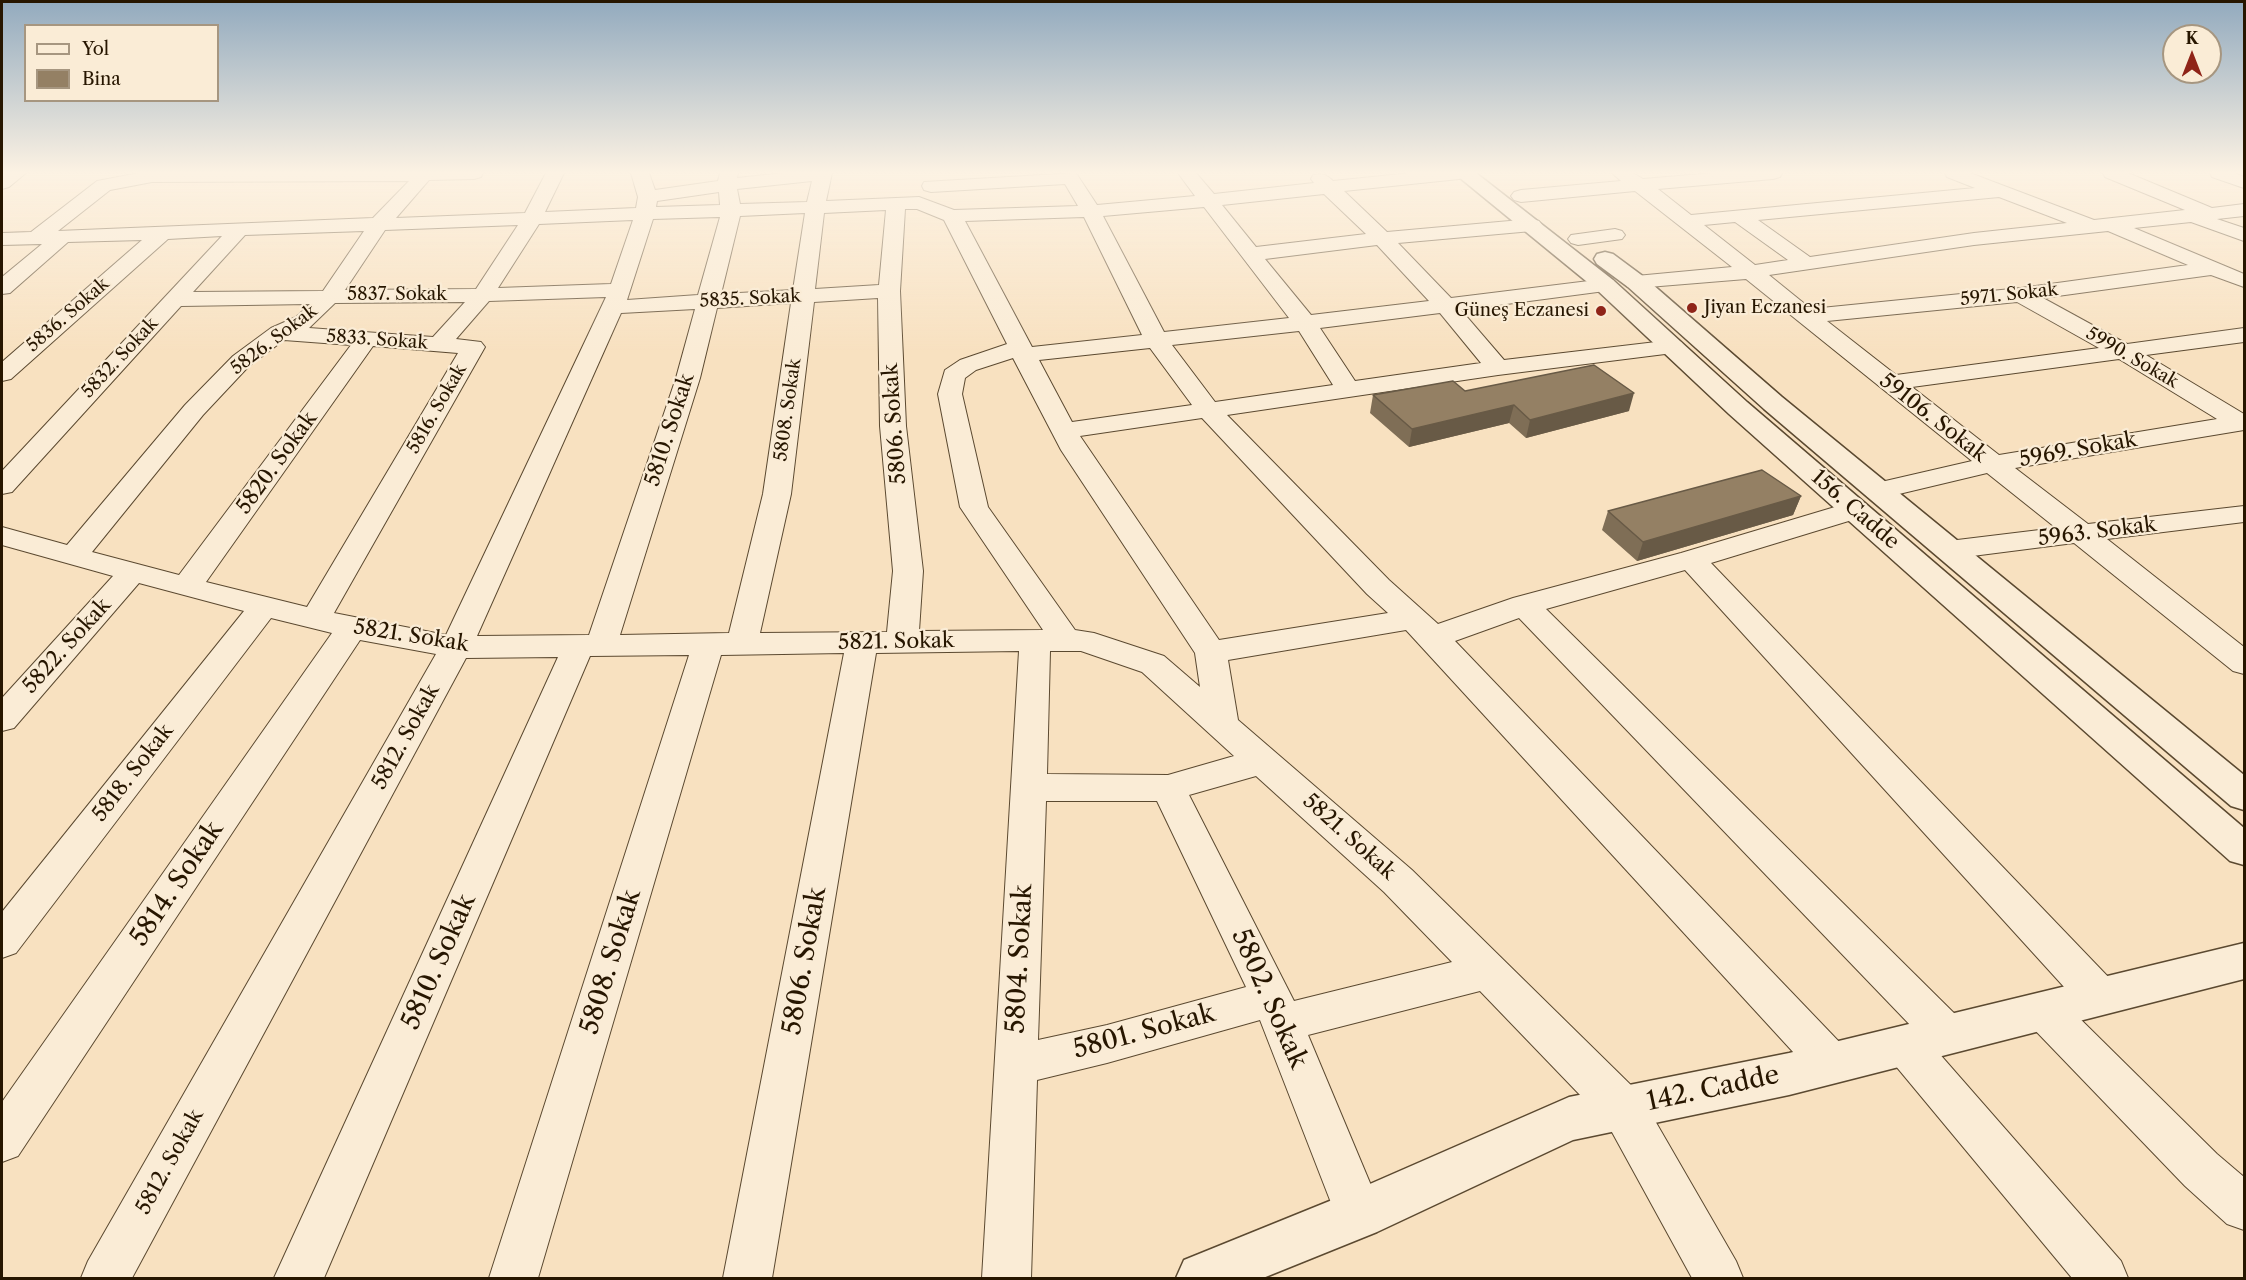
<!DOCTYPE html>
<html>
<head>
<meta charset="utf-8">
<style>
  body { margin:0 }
  #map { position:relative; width:2246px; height:1280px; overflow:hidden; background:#f8e1c0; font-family:"Libre Caslon Text",serif }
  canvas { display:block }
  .frame { position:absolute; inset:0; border:3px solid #271600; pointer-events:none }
  .legend { position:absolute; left:24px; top:24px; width:195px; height:78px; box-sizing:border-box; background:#faecd6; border:2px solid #a69680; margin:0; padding:8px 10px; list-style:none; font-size:18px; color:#271600 }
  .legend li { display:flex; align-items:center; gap:12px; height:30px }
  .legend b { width:30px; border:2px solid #a69680 }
  .north { position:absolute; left:2162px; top:24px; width:60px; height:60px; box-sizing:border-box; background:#faecd6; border:2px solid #a69680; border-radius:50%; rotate:0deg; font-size:16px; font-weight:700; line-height:24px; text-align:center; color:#271600 }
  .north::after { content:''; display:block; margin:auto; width:21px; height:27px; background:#8f2418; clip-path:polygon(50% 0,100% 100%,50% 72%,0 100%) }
</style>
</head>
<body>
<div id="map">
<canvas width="2246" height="1280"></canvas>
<div class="frame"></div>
<ul class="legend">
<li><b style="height:8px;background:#faecd6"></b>Yol</li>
<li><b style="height:16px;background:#948064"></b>Bina</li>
</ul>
<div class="north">K</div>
</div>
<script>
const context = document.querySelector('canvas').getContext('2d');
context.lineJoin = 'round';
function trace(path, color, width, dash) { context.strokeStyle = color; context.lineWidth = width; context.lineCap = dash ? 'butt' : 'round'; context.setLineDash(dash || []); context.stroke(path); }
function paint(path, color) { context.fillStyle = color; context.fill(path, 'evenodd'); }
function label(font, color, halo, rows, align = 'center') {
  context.font = font + ' "Libre Caslon Text",serif'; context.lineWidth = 4.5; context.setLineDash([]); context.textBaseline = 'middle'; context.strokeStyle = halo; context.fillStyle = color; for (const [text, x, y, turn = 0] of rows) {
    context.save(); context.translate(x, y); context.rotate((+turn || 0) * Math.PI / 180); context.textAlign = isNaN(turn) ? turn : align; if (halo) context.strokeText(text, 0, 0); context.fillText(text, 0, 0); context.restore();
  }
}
const minor = new Path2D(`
  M5 173H26L9 187 2 189V175Z
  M139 173H483L481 177 474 179 429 180 396 218 525 213 546 173H564L545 212 636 208 638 197 631 173H649L655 190 718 181 720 173H738L737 178 784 173H832L826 201 919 197 954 210 1078 206 1065 184 931 192 924 190 922 186 924 182 1076 173 1097 205 1195 196 1178 173H1196L1214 194 1314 183 1311 179 1313 175C1323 173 1327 175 1333 181L1411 173H1468L1466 177 1459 179 1344 191 1387 232 1532 219 1539 221 1542 225 1539 229 1532 231 1398 243 1451 298 1605 279 1613 280 1616 285 1613 290 1605 291 1461 310 1504 360 1673 340 1681 342 1685 347 1681 352 1498 375 1227 415 1389 580 1438 624 1513 598 1681 553 1845 504 1855 502 1865 504 1869 510 1865 516 1711 563 2115 984 2121 997 2115 1010 2100 1015 2085 1010 1685 570 1546 609 1962 1021 1968 1035 1962 1049 1947 1054 1937 1051 2121 1261 2128 1278H2072L1890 1059 1884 1045 1890 1031 1905 1026 1913 1028 1519 618 1455 641 1846 1049 1853 1063 1846 1077 1831 1083 1816 1077 1406 630 1228 660 1238 720 1412 870 1639 1093 1736 1261 1743 1278H1692L1607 1123 1480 991 1308 1035 1383 1214 1376 1231 1359 1238 1342 1231 1260 1020 1107 1063 1037 1080 1031 1278H982L1019 651 876 653 772 1278H723L844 653 721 655 538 1278H489L689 655 590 656 324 1278H274L558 657 466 658 132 1278H81L88 1261 436 654 360 640 18 1156 2 1162V1102L332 633 271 618 16 953 2 958V912L244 611 139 583 14 728 2 731V698L113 576 2 545V527L67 545 185 405 233 356 271 328 296 317 310 304 181 306 12 492 2 494V471L222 236 168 239 11 379 2 381V362L142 240 68 242 10 293 2 294V277L42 244 2 245V233L31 232 97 181ZM409 181 373 218 58 231 110 190 152 182ZM812 181 807 202 740 204 737 189ZM719 192 720 205 656 207 657 201ZM1324 194 1366 234 1256 247 1222 205ZM1204 207 1289 318 1164 332 1103 216ZM905 209H917L944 220 1007 344 960 360 945 370 938 394 960 507 1043 630 919 631 923 571 906 426 900 291ZM886 210 879 285 815 289 824 213ZM805 213 793 290 721 294 740 216ZM720 217 698 295 627 300 653 219ZM1084 217 1142 335 1032 347 965 221ZM633 220 611 284 498 288 539 224ZM518 225 476 289 345 290 385 230ZM364 231 323 291 193 292 245 235ZM1377 245 1429 301 1311 315 1265 259ZM606 297 446 635 334 613 485 347 481 342 456 339 489 301ZM878 298 880 426 893 571 887 632 760 633 791 494 814 302ZM465 302 433 337 309 328 335 303ZM791 303 763 494 729 633 620 635 700 378 717 308ZM695 309 676 378 589 635 477 636 621 313ZM1440 313 1481 363 1355 381 1320 328ZM1299 331 1333 385 1215 402 1172 345ZM284 340 351 345 179 575 92 552 203 415 249 366ZM373 346 458 353 307 607 206 582ZM1150 348 1192 405 1072 422 1039 360ZM1013 358 1061 450 1195 653 1200 687 1164 656 1094 633 1075 630 988 507 962 394 965 378 976 370ZM1202 418 1367 594 1388 613 1219 640 1080 436ZM1050 651H1081L1142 672 1234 756 1168 775 1047 774ZM1256 776 1384 892 1452 962 1294 1001 1189 795ZM1046 801H1157L1246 987 1107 1025 1038 1040Z
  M1612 173H1633L1643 179 1714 173H1782L1780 177 1773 179 1658 189 1691 215 1975 188 1947 177 1945 173H1970L2094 220 2185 210 2105 177 2103 173H2128L2212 208 2244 204V216L2217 219 2244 228V241L2191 222 2134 228 2244 274V287L2211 275 2043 298 2127 344 2244 328V342L2146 355 2244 414V430L2015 468 2088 524 2244 506V522L2107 539 2244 647V674L2233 671 2074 543 1949 559 1939 556 1935 550 1939 544 1949 541 2056 528 1987 473 1878 499 1868 497 1864 491 1868 485 1972 461 1746 279 1636 288 1628 287 1625 282 1628 277 1636 276 1732 267 1635 191 1521 202 1514 200 1511 196 1514 192 1521 190 1621 181ZM1999 197 2067 223 1974 233 1810 257 1758 220ZM1735 222 1788 260 1755 265 1704 225ZM2108 231 2188 265 2021 288 1811 309 1769 275 1974 245ZM2017 302 2099 348 1896 375 1827 321ZM2119 359 2217 419 1999 455 1912 387Z
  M2210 173H2235L2244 177V188L2212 177Z
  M1615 229 1622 231 1625 235 1622 239 1578 245 1571 243 1568 239 1571 235Z
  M2044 992 2059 998 2217 1154 2244 1177V1230L2227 1224 2185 1186 2029 1024 2023 1011 2029 998Z`);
const tertiary = new Path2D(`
  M1454 173H1476L1613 280 1747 402 2244 828V865L2230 861 1729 414 1597 290Z
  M1605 252 1613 254 1644 277 1782 397 2244 775V810L2231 806 1764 409 1628 287 1597 264 1594 259 1597 254Z
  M2244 943V979L1789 1095 1573 1140 1377 1232 1263 1278H1176L1184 1260 1347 1194 1569 1097 1789 1053Z`);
const wall = new Path2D(`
  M1373 395 1629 411 1526 438 1509 423 1409 447 1370 413Z
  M1801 496 1793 515 1637 561 1602 530 1608 511Z`);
const shadedWall = new Path2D(`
  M1634 393 1629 411 1526 438 1530 420Z
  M1514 405 1509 423 1409 447 1412 429Z
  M1801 496 1793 515 1637 561 1643 542Z`);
const building = new Path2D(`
  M1594 365 1634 393 1530 420 1514 405 1412 429 1373 395 1453 381 1465 391Z
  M1762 470 1801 496 1643 542 1608 511Z`);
const markers = [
  [1692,308,6,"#8f2418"],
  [1601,311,6,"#8f2418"]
];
const farStreetnames = [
  ["5837. Sokak",397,295],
  ["5971. Sokak",2009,295,-6],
  ["5835. Sokak",750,299,-3],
  ["5836. Sokak",68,315,-41],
  ["5826. Sokak",274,340,-37],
  ["5833. Sokak",377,340,4],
  ["5832. Sokak",120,358,-47],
  ["5990. Sokak",2132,358,30],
  ["5816. Sokak",437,409,-60],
  ["5808. Sokak",788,410,-82]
];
const farPoinames = [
  ["Jiyan Eczanesi",1704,308],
  ["Güneş Eczanesi",1589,311,"right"]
];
const streetNames = [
  ["59106. Sokak",1933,418,38],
  ["5806. Sokak",895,424,-94],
  ["5810. Sokak",670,430,-72],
  ["5969. Sokak",2078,450,-10],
  ["5820. Sokak",277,463,-54],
  ["156. Cadde",1855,510,41],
  ["5963. Sokak",2097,532,-7],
  ["5821. Sokak",411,636,9],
  ["5821. Sokak",896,642,-1],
  ["5822. Sokak",67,646,-48],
  ["5812. Sokak",406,737,-61],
  ["5818. Sokak",133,773,-52],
  ["5821. Sokak",1349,837,42],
  ["5812. Sokak",170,1162,-61]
];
const nearStreetnames = [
  ["5814. Sokak",177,884,-56],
  ["5804. Sokak",1020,959,-87],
  ["5806. Sokak",805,961,-80],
  ["5810. Sokak",439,962,-66],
  ["5808. Sokak",611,962,-73],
  ["5802. Sokak",1269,999,66],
  ["5801. Sokak",1144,1032,-15],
  ["142. Cadde",1713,1089,-12]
];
trace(minor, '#5b4930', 2);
trace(tertiary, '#5b4930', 3);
paint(minor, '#faecd6');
paint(tertiary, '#faecd6');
paint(wall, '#7f6e56');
paint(shadedWall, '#685a46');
paint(building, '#948064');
trace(building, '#685a46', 1.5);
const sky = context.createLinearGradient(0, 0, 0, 352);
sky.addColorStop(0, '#92aabe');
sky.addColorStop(0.49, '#fcf2e3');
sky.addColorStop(1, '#fcf2e300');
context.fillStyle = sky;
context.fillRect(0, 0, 2246, 352);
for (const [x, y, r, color] of markers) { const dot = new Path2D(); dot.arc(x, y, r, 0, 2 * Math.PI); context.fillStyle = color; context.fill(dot); trace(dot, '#faecd6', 2); }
label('18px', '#271600', '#faecd6', farStreetnames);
label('18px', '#271600', '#faecd6', farPoinames, 'left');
label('21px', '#271600', '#faecd6', streetNames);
label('26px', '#271600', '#faecd6', nearStreetnames);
</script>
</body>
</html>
